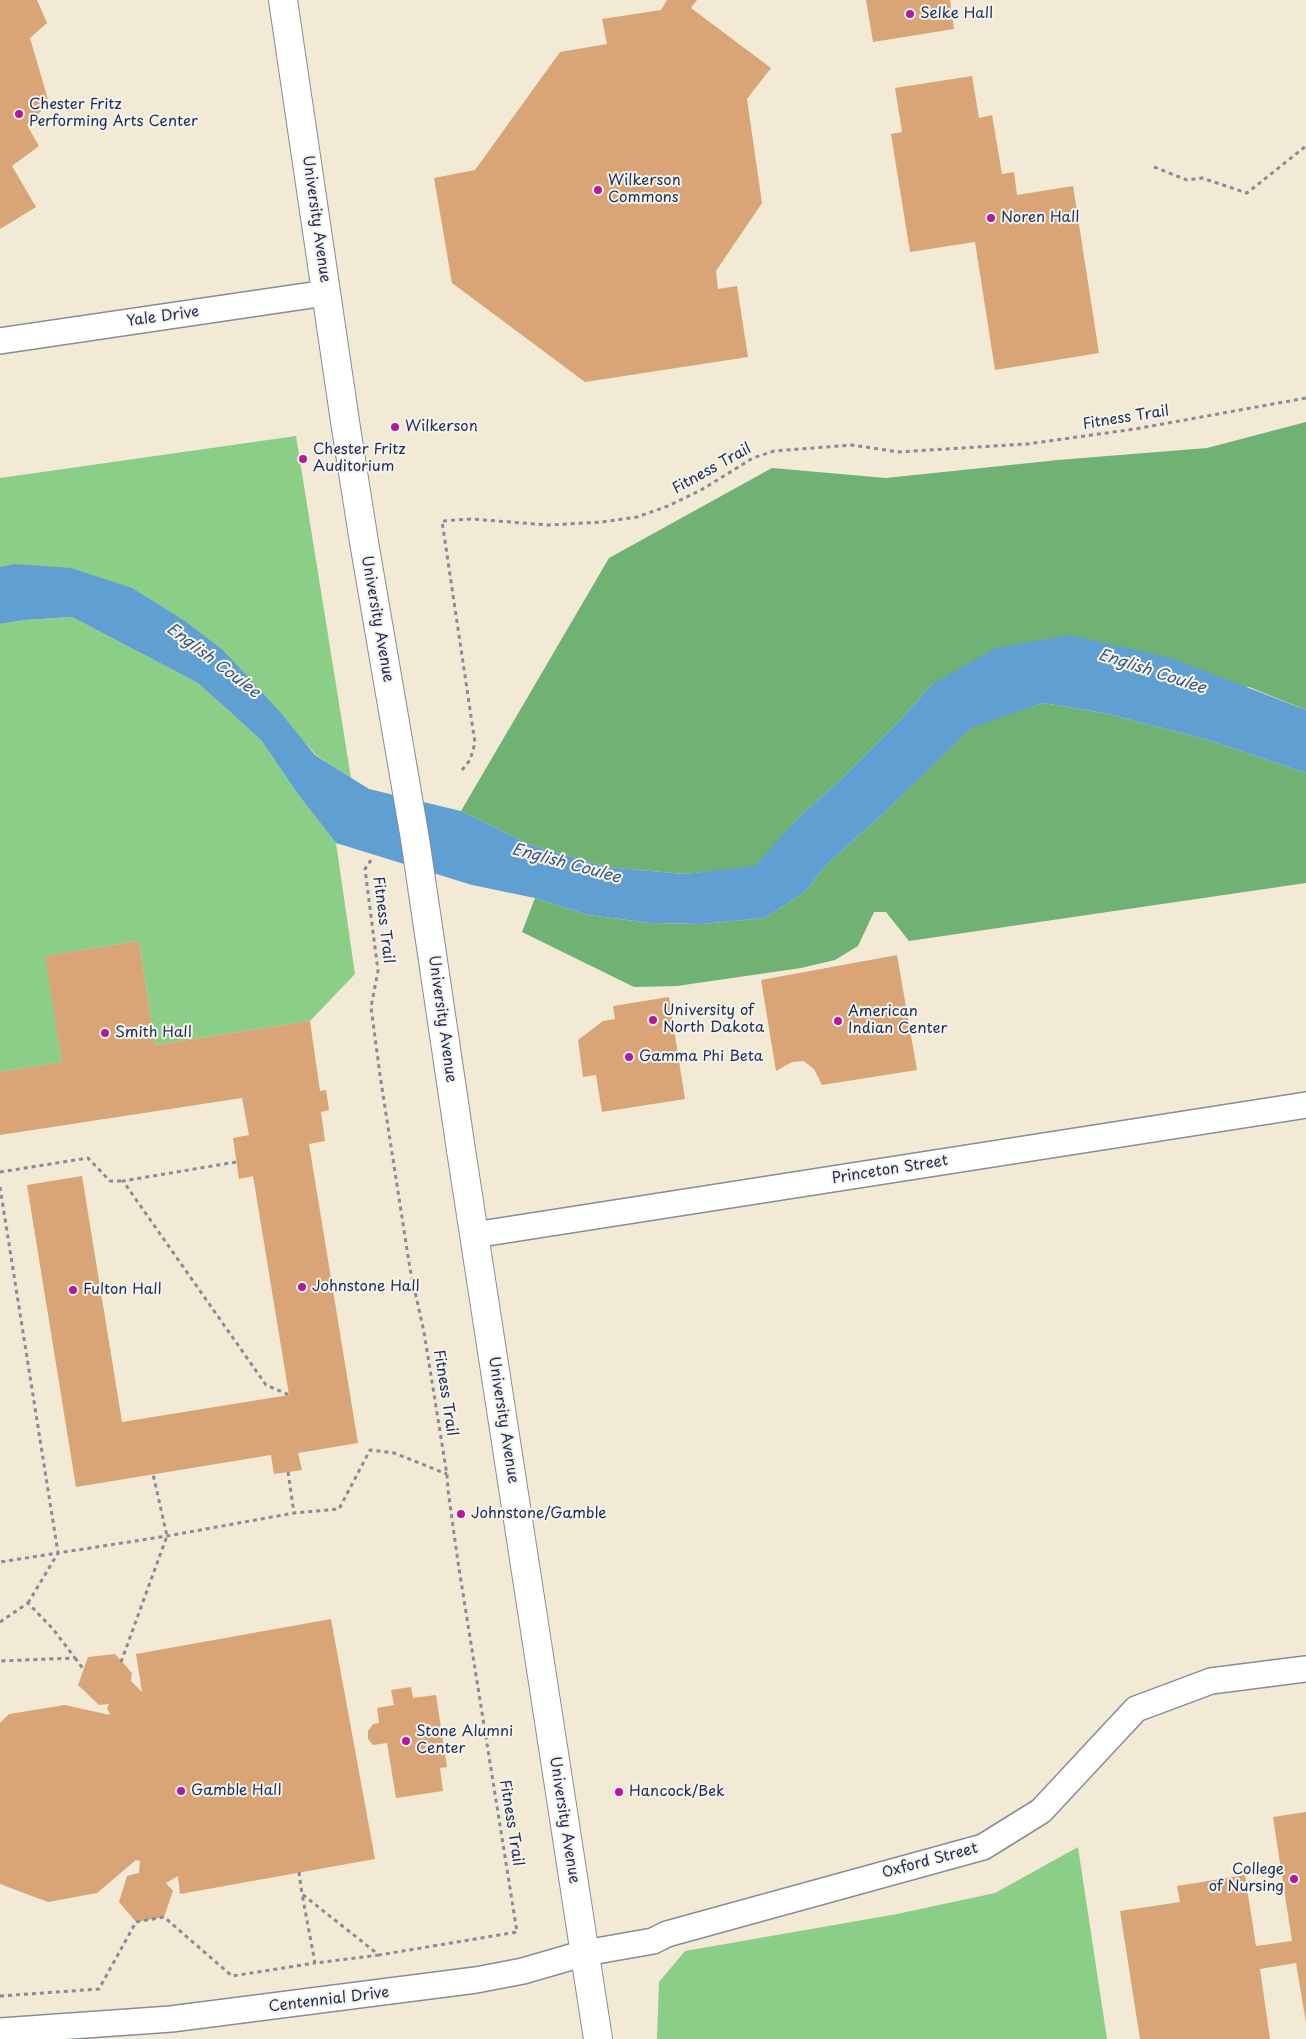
<!DOCTYPE html>
<html>
<head>
<meta charset="utf-8">
<style>
  body { margin:0 }
  canvas { display:block; background:#f3ead5 }
</style>
</head>
<body>
<canvas width="1306" height="2039"></canvas>
<script>
const context = document.querySelector('canvas').getContext('2d');
context.lineJoin = 'round';
function paint(path, color) { context.fillStyle = color; context.fill(path, 'evenodd'); }
function trace(path, color, width, dash) { context.strokeStyle = color; context.lineWidth = width; context.lineCap = dash ? 'butt' : 'round'; context.setLineDash(dash || []); context.stroke(path); }
function label(font, color, halo, rows, align = 'center') {
  context.font = font + ' "Playpen Sans",sans-serif'; context.lineWidth = 4; context.setLineDash([]); context.textBaseline = 'middle'; context.strokeStyle = halo; context.fillStyle = color; for (const [text, x, y, turn = 0] of rows) {
    context.save(); context.translate(x, y); context.rotate((+turn || 0) * Math.PI / 180); context.textAlign = isNaN(turn) ? turn : align; if (halo) context.strokeText(text, 0, 0); context.fillText(text, 0, 0); context.restore();
  }
}
const green = new Path2D(`
  M296 436 351 778 316 755 224 651 0 568V478Z
  M72 617 198 683 261 740 300 797 336 843 355 974 310 1021 155 1045 139 941 46 956 62 1062 0 1072V624L24 620Z
  M1078 1847 1107 2039H657L659 1982 685 1951 897 1914 995 1893Z`);
const forest = new Path2D(`
  M1306 422V710L1249 687 932 684 905 715 839 781 797 819 755 867 684 874 607 867 531 845 461 811 609 558 772 468 886 478 1058 460 1207 448Z
  M1043 703 1104 713 1205 739 1306 773V883L909 941 886 912H874L858 946 835 960 801 968 677 986 634 987 522 932 535 898 588 915 651 923 702 924 765 918 806 891 825 866 887 810 971 727Z`);
const water = new Path2D(`
  M15 564 71 568 132 588 185 621 224 651 280 712 315 755 369 789 461 811 531 845 607 867 684 874 755 866 797 819 839 781 905 715 932 684 996 648 1070 635 1171 658 1306 710V773L1205 739 1104 713 1043 703 971 728 887 810 825 866 806 891 765 918 702 924 651 923 588 915 535 898 472 885 336 843 300 797 261 740 198 683 72 617 24 620 0 624V567Z`);
const building = new Path2D(`
  M0 0H37L47 23 30 38 49 103 27 125 39 146 12 166 36 207 0 229Z
  M667 0H697L691 8 771 68 747 99 762 203 716 271 718 289 737 286 748 357 585 382 452 283 434 178 475 170 560 52 607 44 602 19 661 10Z
  M866 0H950L954 29 873 42Z
  M972 76 979 118 992 115 1002 174 1014 172 1017 195 1073 186 1099 353 995 370 975 242 910 252 891 134 902 132 895 88Z
  M139 941 155 1045 310 1021 320 1091 326 1090 329 1110 321 1112 325 1141 309 1144 358 1443 298 1453 302 1470 274 1474 271 1455 76 1487 27 1185 82 1176 122 1422 289 1395 253 1176 239 1179 233 1138 249 1135 242 1098 0 1135V1072L62 1062 45 956Z
  M897 955 917 1070 822 1085 814 1069 804 1061 792 1062 776 1071 761 980Z
  M669 997 685 1099 602 1112 596 1075 583 1077 578 1040 603 1021 615 1019 613 1006Z
  M331 1619 375 1859 180 1894 178 1876 166 1883 173 1891 164 1917 136 1922 119 1902 127 1876 139 1873 140 1861 136 1860 97 1893 48 1902 0 1884V1723L9 1714 65 1705 110 1715 107 1708 109 1704 99 1705 78 1685 88 1657 115 1654 132 1673 131 1681 142 1692 136 1654Z
  M411 1687 413 1698 436 1695 447 1767 440 1768 443 1791 396 1798 387 1743 373 1745 368 1739V1731L373 1724 379 1723 377 1708 394 1705 391 1690Z
  M1306 1812V2023L1296 1963 1260 1969 1270 2039H1140L1120 1911 1180 1902 1177 1886 1245 1875 1256 1946 1292 1941 1273 1817Z`);
const path = new Path2D(`
  M1154 167 1187 180 1202 178 1247 193 1306 146
  M462 770 470 760 475 743 442 521 471 519 548 525 602 522 637 517 668 506 701 490 753 458 774 451 852 445 899 452 1027 444 1135 429 1306 398
  M371 860 365 869 378 971 371 1007 380 1075 410 1269 424 1332 447 1475 448 1490 458 1562 517 1932 379 1955 302 1894 315 1963 379 1955
  M236 1162 123 1181 266 1385 289 1395
  M0 1172 88 1158 110 1181H123
  M0 1187 58 1553 0 1562
  M288 1472 294 1513
  M28 1603 58 1553 167 1536 294 1513 339 1509 370 1450 394 1453 447 1474
  M0 1622 28 1603 53 1629 75 1658 0 1661
  M75 1658 84 1670
  M121 1662 167 1536 153 1474
  M299 1872 302 1894
  M0 1996 99 1989 136 1922 164 1917 232 1976 315 1963`);
const minor = new Path2D(`
  M0 341 326 293
  M474 1235 1306 1105
  M0 2031 171 2019 476 1980 523 1971 585 1953 653 1941 667 1934 983 1847 1041 1811 1136 1709 1211 1681 1306 1669`);
const tertiary = new Path2D(`
  M283 0 346 428 364 542
  M461 1150 598 2039`);
const tertiaryBridge = new Path2D(`
  M364 542 415 839 461 1150`);
const markers = [
  [910,14,5,"#b5179e"],
  [19,114,5,"#b5179e"],
  [598,190,5,"#b5179e"],
  [991,218,5,"#b5179e"],
  [395,427,5,"#b5179e"],
  [303,459,5,"#b5179e"],
  [653,1020,5,"#b5179e"],
  [838,1021,5,"#b5179e"],
  [105,1033,5,"#b5179e"],
  [629,1057,5,"#b5179e"],
  [302,1287,5,"#b5179e"],
  [73,1290,5,"#b5179e"],
  [461,1514,5,"#b5179e"],
  [406,1741,5,"#b5179e"],
  [181,1791,5,"#b5179e"],
  [619,1792,5,"#b5179e"],
  [1294,1879,5,"#b5179e"]
];
const poiNames = [
  ["Selke Hall",920,14],
  ["Chester Fritz",29,105],
  ["Performing Arts Center",29,122],
  ["Wilkerson",608,181],
  ["Commons",608,198],
  ["Noren Hall",1001,218],
  ["Wilkerson",405,427],
  ["Chester Fritz",313,450],
  ["Auditorium",313,467],
  ["University of",663,1011],
  ["North Dakota",663,1028],
  ["American",848,1012],
  ["Indian Center",848,1029],
  ["Smith Hall",115,1033],
  ["Gamma Phi Beta",639,1057],
  ["Johnstone Hall",312,1287],
  ["Fulton Hall",83,1290],
  ["Johnstone/Gamble",471,1514],
  ["Stone Alumni",416,1732],
  ["Center",416,1749],
  ["Gamble Hall",191,1791],
  ["Hancock/Bek",629,1792],
  ["College",1284,1870,"right"],
  ["of Nursing",1284,1887,"right"]
];
const streetNames = [
  ["University Avenue",316,219,82],
  ["Yale Drive",163,317,-8],
  ["Fitness Trail",1126,418,-9],
  ["Fitness Trail",712,469,-29],
  ["University Avenue",377,619,80],
  ["Fitness Trail",383,920,83],
  ["University Avenue",442,1019,82],
  ["Princeton Street",890,1170,-9],
  ["Fitness Trail",445,1393,81],
  ["University Avenue",503,1420,81],
  ["University Avenue",564,1820,81],
  ["Fitness Trail",511,1823,81],
  ["Oxford Street",930,1861,-15],
  ["Centennial Drive",329,2000,-7]
];
const waterNames = [
  ["English Coulee",213,661,37],
  ["English Coulee",1152,672,18],
  ["English Coulee",566,864,15]
];
paint(green, '#8bce87');
paint(forest, '#70b174');
paint(water, '#609fd2');
paint(building, '#d9a476');
trace(minor, '#878c9a', 28);
trace(tertiary, '#878c9a', 30);
trace(path, '#878c9a', 3, [4, 4]);
trace(minor, '#fff', 25);
trace(tertiary, '#fff', 28);
trace(tertiaryBridge, '#878c9a', 30, []);
trace(tertiaryBridge, '#fff', 28);
for (const [x, y, r, color] of markers) { const dot = new Path2D(); dot.arc(x, y, r, 0, 2 * Math.PI); context.fillStyle = color; context.fill(dot); trace(dot, '#f7f3e8', 2); }
label('15px', '#1b2f5e', '#f7f3e8', poiNames, 'left');
label('15px', '#1b2f5e', '#f7f3e8', streetNames);
label('italic 16px', '#335687', '#f7f3e8', waterNames);
</script>
</body>
</html>
